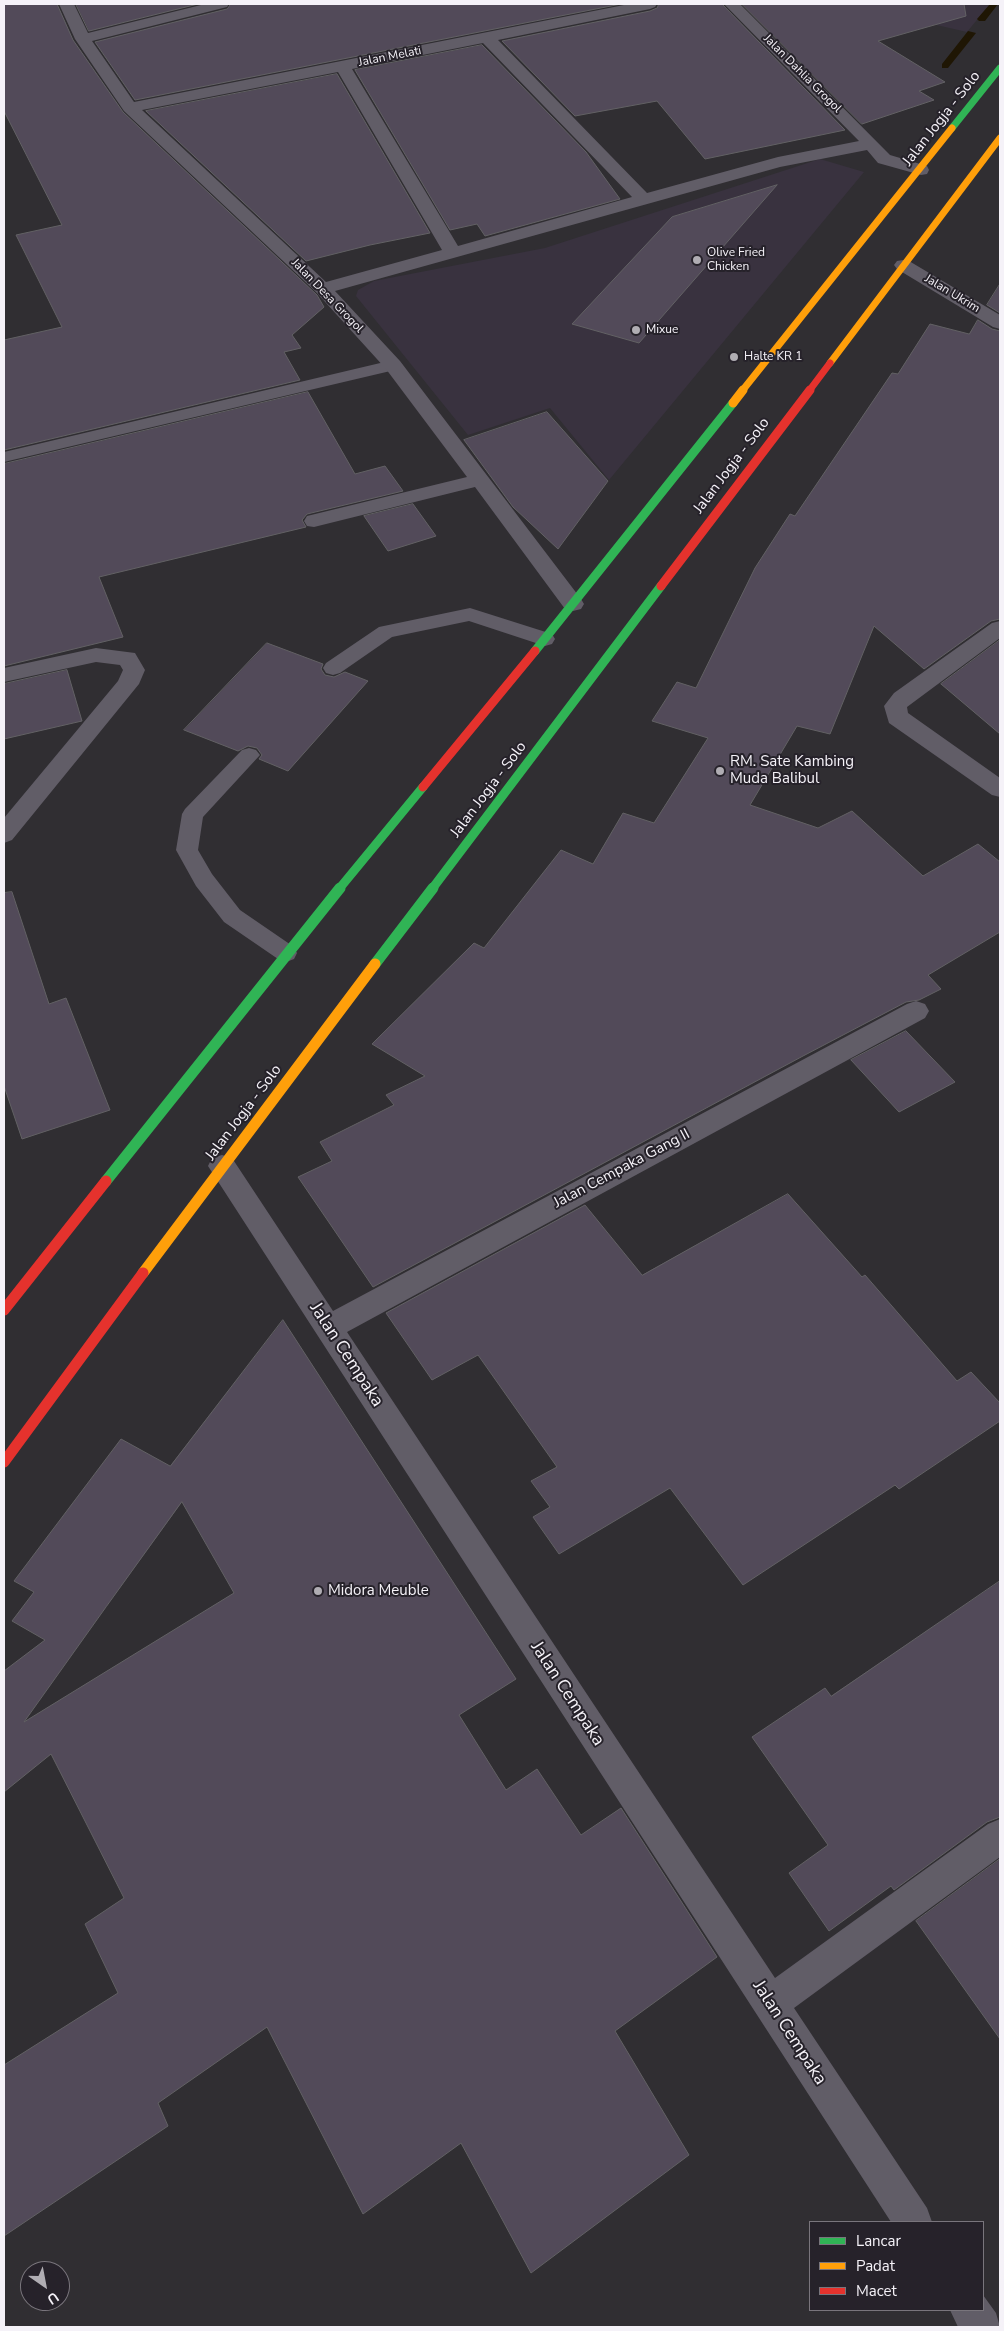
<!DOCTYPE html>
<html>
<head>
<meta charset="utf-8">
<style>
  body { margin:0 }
  #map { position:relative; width:1004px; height:2331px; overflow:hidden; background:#302e32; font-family:"Nunito Sans",sans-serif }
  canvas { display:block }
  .frame { position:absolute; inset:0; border:5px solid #f5f2f8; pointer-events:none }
  .legend { position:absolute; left:809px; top:2221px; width:175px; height:90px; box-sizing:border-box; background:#26222a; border:1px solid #79757c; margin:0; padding:6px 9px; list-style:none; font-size:15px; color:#f5f2f8 }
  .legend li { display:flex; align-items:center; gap:10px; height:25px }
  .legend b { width:25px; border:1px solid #79757c }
  .north { position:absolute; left:20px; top:2261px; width:50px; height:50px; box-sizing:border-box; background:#26222a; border:1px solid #79757c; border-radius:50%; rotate:147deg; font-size:14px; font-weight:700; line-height:20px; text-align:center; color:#f5f2f8 }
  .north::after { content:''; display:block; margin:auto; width:18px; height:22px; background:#b0adb3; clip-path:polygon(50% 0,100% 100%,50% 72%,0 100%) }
</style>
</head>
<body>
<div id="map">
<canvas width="1004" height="2331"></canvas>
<div class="frame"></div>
<ul class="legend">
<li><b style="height:6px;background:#30b455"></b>Lancar</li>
<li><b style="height:6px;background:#ff9f0a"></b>Padat</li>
<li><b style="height:6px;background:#e5322d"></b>Macet</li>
</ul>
<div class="north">U</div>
</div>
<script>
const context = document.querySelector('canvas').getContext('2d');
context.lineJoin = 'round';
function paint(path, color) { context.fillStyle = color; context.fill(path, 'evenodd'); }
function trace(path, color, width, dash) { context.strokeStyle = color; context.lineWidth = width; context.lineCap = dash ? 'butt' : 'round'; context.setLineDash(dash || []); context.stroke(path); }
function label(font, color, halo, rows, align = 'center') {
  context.font = font + ' "Nunito Sans",sans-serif'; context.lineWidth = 4; context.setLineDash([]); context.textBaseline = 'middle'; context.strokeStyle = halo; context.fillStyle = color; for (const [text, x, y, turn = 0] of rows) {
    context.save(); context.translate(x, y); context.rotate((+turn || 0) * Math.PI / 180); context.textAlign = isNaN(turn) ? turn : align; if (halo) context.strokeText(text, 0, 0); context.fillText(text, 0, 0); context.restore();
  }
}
const built = new Path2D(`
  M892 4H990L967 32 919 21Z
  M820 159 864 172 609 480 550 408 468 435 356 296 358 290 374 281 545 248Z`);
const stream = new Path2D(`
  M990 4H998L985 21H979L977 19Z
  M968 31 976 33 948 68H942V64Z`);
const building = new Path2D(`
  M4 4H57L73 40 123 112 317 295 324 307 292 335 301 348 284 352 300 380 4 450V340L62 327 16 235 62 225 4 111Z
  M76 4H198L89 31Z
  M231 4H621L135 100 95 42 227 9Z
  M659 4H722L845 130 705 159 657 101 575 116 502 41 650 11 657 8Z
  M742 4H964L966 16 878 41 945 82 919 91 934 100 862 124Z
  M482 45 586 152 620 199 485 236 477 224 450 230 355 70Z
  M337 74 430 233 370 245 306 261 146 111Z
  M777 185 639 343 572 324 672 217Z
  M1000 284V313L987 305Z
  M978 320 992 329 1000 331V619L991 621 924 669 874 626 830 734 797 726 750 805 818 828 852 811 923 876 978 844 1000 862V932L928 975 941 989 919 1000 906 1002 803 1056 373 1287 298 1177 332 1161 320 1142 394 1105 386 1095 425 1076 372 1044 474 943 484 948 561 850 593 864 623 813 654 823 708 738 652 721 677 682 696 688 755 568 790 514 795 516 892 373 898 374 930 324 969 334Z
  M308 392 355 474 385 466 403 491 307 514 302 520 306 527 99 577 123 637 4 666V464Z
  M547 412 608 481 558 549 513 507 464 440Z
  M413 504 436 536 388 551 364 516Z
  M1000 640V734L941 684Z
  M267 643 323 664 321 669 325 675 334 677 345 672 368 681 288 771 259 759 262 755 257 748 248 746 238 751 184 730Z
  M67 670 82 721 4 739V684Z
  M12 892 49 1004 66 998 110 1110 22 1139 4 1086V893Z
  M906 1031 955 1082 899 1112 851 1060Z
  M788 1194 862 1277 865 1275 957 1381 971 1372 1000 1403V1421L899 1489 895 1485 743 1585 670 1488 559 1554 533 1517 550 1507 531 1481 557 1467 478 1355 432 1380 386 1313 585 1205 642 1275Z
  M283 1320 516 1679 459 1715 506 1790 537 1769 581 1835 621 1808 717 1957 615 2031 689 2155 531 2273 461 2143 363 2214 267 2027 158 2103 168 2126 4 2236V2065L118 1993 85 1924 124 1898 51 1754 4 1792V1671L45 1640 12 1621 34 1592 14 1581 121 1439 170 1466ZM182 1502 234 1593 24 1722 106 1607Z
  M1000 1581V1817L987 1822 894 1890 891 1886 829 1931 789 1873 828 1845 752 1737 825 1688 831 1696Z
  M1000 1859V2039L916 1921Z`);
const lane = new Path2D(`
  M393 360 399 361 402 365 399 369 4 462V452Z
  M470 608 552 634 555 639 552 644 545 646 469 621 392 637 340 673 333 675 326 673 323 668 326 663 379 627Z
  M249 748 256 750 260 755 203 817 198 850 212 874 240 910 294 947 297 953 294 959 286 962 278 959 224 922 196 886 176 850 182 814 185 809 242 750Z`);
const street = new Path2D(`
  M59 4H74L88 33 205 4H229L227 7 92 41 134 102 629 4H657L655 7 650 9 498 40 647 193 778 157 859 141 724 4H740L890 155 927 166 929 170 927 174 921 175 878 163 867 150 780 167 335 291 400 361 581 599 584 604 581 609 573 611 565 609 475 487 314 527 307 526 304 521 307 516 467 477 386 369 317 293 124 111 75 39ZM483 43 632 197 458 246 352 69ZM338 72 442 250 326 282 142 110Z
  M903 260 909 261 1000 315V329L993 327 897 269 894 265 897 261Z
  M1000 621V638L907 707 908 713 1000 778V797L992 795 889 723 884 706 894 693 992 623Z
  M96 648 135 653 145 670 139 684 12 840 4 843V818L118 681 123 670 120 665 96 662 4 682V668Z
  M916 1001 925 1004 929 1011 925 1018 347 1332 775 1978 988 1824 1000 1819V1857L794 2008 927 2208 932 2222H891L208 1166 212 1158 222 1155 232 1158 333 1311 907 1004Z
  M983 2295 996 2313 1000 2327H958L950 2310H983Z`);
const fastFar2 = new Path2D(`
  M952 128 1000 68`);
const fastFar1 = new Path2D(`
  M535 651 733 403
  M339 889 423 787
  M432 889 661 586`);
const fast = new Path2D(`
  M375 964 433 888
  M106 1181 340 888`);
const slowFar2 = new Path2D(`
  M830 363 1000 138
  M742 391 952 128`);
const slowFar1 = new Path2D(`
  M733 403 743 390`);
const slow = new Path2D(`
  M143 1273 375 964`);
const jamFar2 = new Path2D(`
  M809 391 830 363`);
const jamFar1 = new Path2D(`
  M661 586 810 390
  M423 787 535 651`);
const jam = new Path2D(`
  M4 1310 106 1181
  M4 1462 143 1273`);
const markers = [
  [697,260,5,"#b0adb3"],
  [636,330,5,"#b0adb3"],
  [734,357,5,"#b0adb3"],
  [720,771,5,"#b0adb3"],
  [318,1591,5,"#b0adb3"]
];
const farStreetnames = [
  ["Jalan Melati",390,57,-11],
  ["Jalan Dahlia Grogol",802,74,45],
  ["Jalan Ukrim",952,294,31],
  ["Jalan Desa Grogol",327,296,46]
];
const farPoinames = [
  ["Olive Fried",707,253],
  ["Chicken",707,267],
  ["Mixue",646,330],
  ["Halte KR 1",744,357]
];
const streetNames = [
  ["Jalan Jogja - Solo",942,119,-52],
  ["Jalan Jogja - Solo",732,466,-53],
  ["Jalan Jogja - Solo",489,790,-53],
  ["Jalan Jogja - Solo",244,1113,-53],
  ["Jalan Cempaka Gang II",622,1169,-28]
];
const poiNames = [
  ["RM. Sate Kambing",730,762],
  ["Muda Balibul",730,779],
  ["Midora Meuble",328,1591]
];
const nearStreetnames = [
  ["Jalan Cempaka",346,1355,57],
  ["Jalan Cempaka",567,1694,57],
  ["Jalan Cempaka",789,2033,57]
];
paint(built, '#39323f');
paint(stream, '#1f1604');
paint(building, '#524a59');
trace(building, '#626164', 1);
paint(lane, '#615d67');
paint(street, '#615d67');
trace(fastFar2, '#30b455', 7);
trace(fastFar1, '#30b455', 9);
trace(fast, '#30b455', 11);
trace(slowFar2, '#ff9f0a', 7);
trace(slowFar1, '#ff9f0a', 9);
trace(slow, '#ff9f0a', 11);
trace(jamFar2, '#e5322d', 7);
trace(jamFar1, '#e5322d', 9);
trace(jam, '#e5322d', 11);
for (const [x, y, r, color] of markers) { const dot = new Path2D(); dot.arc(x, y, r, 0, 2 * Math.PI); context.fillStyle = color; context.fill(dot); trace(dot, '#26222a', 2); }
label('12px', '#f5f2f8', '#26222a', farStreetnames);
label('12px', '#f5f2f8', '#26222a', farPoinames, 'left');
label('15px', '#f5f2f8', '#26222a', streetNames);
label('15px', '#f5f2f8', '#26222a', poiNames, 'left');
label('18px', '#f5f2f8', '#26222a', nearStreetnames);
</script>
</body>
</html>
